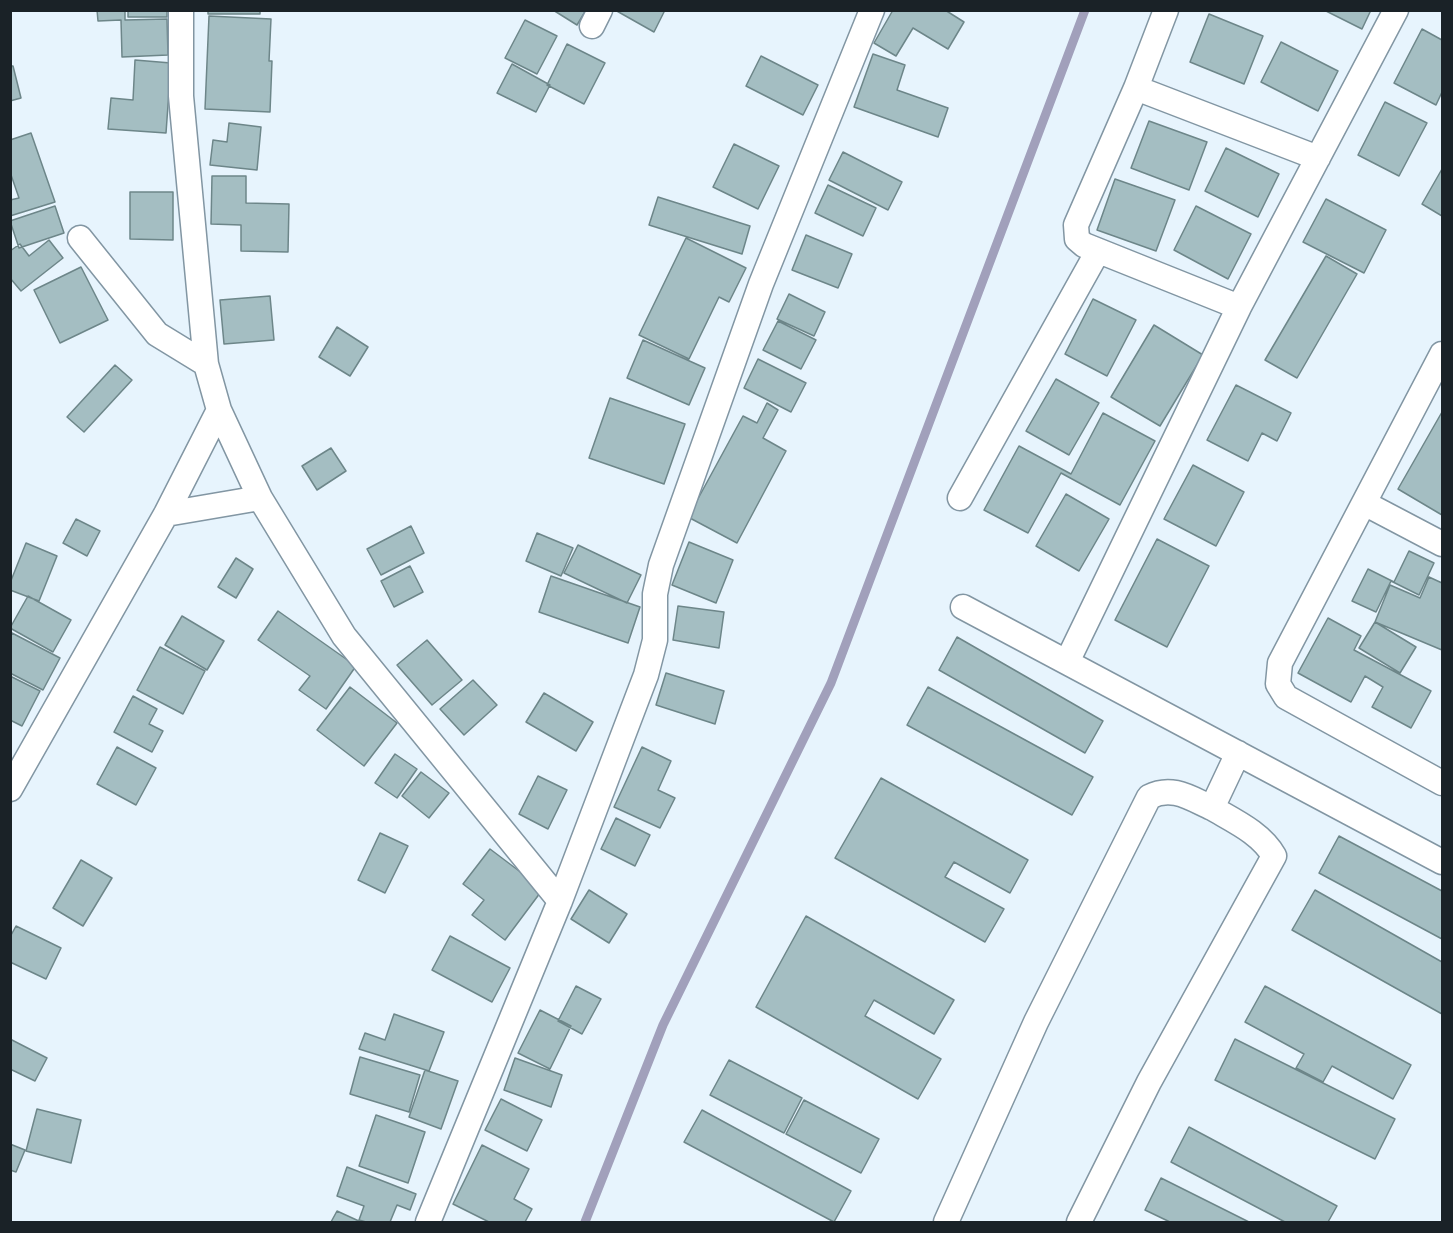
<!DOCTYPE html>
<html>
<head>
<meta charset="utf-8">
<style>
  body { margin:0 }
  #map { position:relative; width:1453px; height:1233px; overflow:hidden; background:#e7f4fd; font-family:"DM Sans",sans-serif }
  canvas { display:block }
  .frame { position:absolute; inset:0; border:12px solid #1a2227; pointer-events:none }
</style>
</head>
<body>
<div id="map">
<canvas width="1453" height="1233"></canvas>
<div class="frame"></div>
</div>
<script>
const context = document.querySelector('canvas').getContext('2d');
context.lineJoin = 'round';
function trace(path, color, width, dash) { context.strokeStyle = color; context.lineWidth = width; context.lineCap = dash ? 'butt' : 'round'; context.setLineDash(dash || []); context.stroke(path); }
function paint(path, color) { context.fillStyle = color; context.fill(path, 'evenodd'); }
const stream = new Path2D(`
  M585 1222 663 1025 831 683 1085 10`);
const building = new Path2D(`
  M97 10H125V20L167 19 168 55 122 57 121 20 98 21Z
  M128 10H167V17H128Z
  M208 10H260V14H208Z
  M553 10H586L577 25Z
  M615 10H665L654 32Z
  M893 10H945L964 22 948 49 913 28 896 56 874 43Z
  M1324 10H1371L1362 29Z
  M1209 14 1263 36 1244 84 1190 62Z
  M209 16 271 19 269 61H272L270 112 205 109Z
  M525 20 557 36 537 74 505 58Z
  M1422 29 1442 40V92L1436 105 1394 83Z
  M1281 42 1338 71 1318 111 1261 82Z
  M567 44 605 63 584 104 547 85Z
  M873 54 905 65 897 90 948 108 938 137 854 107Z
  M761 56 818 85 803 115 746 86Z
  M135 60 171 63 166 133 108 129 111 98 133 100Z
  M512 64 550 85 536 112 497 93Z
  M10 66H13L21 98 10 101Z
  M1385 102 1427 123 1399 176 1358 155Z
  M1149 121 1207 142 1189 190 1131 168Z
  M229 123 261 127 257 170 210 165 213 140 227 142Z
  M31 133 55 202 10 216V200L19 198 10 172V140Z
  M734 144 779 166 758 209 713 187Z
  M1226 148 1279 174 1258 217 1205 191Z
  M843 152 902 182 888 210 829 180Z
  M1442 169V216L1422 204Z
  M212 176H246V203L289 204 288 252 241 251V225L211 224Z
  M1115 179 1175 200 1156 251 1097 230Z
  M828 185 876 208 863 236 815 213Z
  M130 192H173V240L130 239Z
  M658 197 750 226 742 254 649 225Z
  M1326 199 1386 230 1364 273 1303 242Z
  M55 206 64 233 19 248 10 221Z
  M1196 206 1251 234 1228 279 1174 250Z
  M806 235 852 254 838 288 792 270Z
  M686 238 746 268 729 302 719 297 689 359 639 335Z
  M49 240 63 258 21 291 10 278V251L20 244 29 256Z
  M1326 256 1357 274 1297 378 1265 360Z
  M81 267 108 320 60 343 34 290Z
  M789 294 825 312 814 336 777 319Z
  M270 296 274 340 224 344 220 300Z
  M1093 299 1136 320 1107 376 1065 354Z
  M778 321 816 340 801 369 763 350Z
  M1154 325 1203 355 1160 426 1111 397Z
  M337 327 368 347 350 376 319 357Z
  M643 340 705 368 689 405 627 378Z
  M758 359 806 383 791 412 744 388Z
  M115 365 132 380 84 432 67 417Z
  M1056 379 1099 403 1069 455 1026 431Z
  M1236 385 1291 413 1277 441 1262 433 1248 461 1207 440Z
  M610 398 685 424 664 484 589 458Z
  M767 403 778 410 763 438 786 451 737 543 688 517 743 416 757 423Z
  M1442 412V515L1398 489Z
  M1103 413 1155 441 1120 505 1061 473 1028 533 984 510 1019 446 1071 474Z
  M331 448 346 471 317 490 302 466Z
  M1193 465 1244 492 1216 546 1164 519Z
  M1066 494 1109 519 1079 571 1036 546Z
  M76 519 100 531 87 556 63 543Z
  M411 526 424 553 381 575 367 549Z
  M537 533 573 548 561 576 526 561Z
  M1157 539 1209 566 1167 647 1115 620Z
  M689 542 733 560 716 603 672 585Z
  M26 543 57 556 39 601 10 590V583Z
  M578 545 641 575 627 603 564 573Z
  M1409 551 1434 563 1419 595 1391 581 1376 612 1352 601 1368 569 1394 582Z
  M236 558 253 569 236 598 218 587Z
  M410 566 423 592 394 607 381 581Z
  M551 576 640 607 628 643 539 612Z
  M1429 577 1442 583V650L1375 622 1390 585 1420 598Z
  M28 596 71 620 53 652 10 628Z
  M678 606 724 612 719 648 673 640Z
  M278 611 356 666 326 709 299 690 310 676 258 640Z
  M182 616 224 641 207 670 165 645Z
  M1328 618 1361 636 1354 650 1431 691 1411 728 1372 707 1383 687 1365 676 1351 702 1298 673Z
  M1375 622 1416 647 1400 673 1359 648Z
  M12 633 60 658 43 690 10 673V637Z
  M957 637 1103 721 1085 753 939 670Z
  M427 640 462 680 432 705 397 665Z
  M160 647 205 671 183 714 137 690Z
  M666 673 724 691 715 724 656 705Z
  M10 676 40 691 22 726 10 720Z
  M473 680 497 705 464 735 440 709Z
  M350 687 397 723 364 766 317 730Z
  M928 687 1093 777 1072 815 907 725Z
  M544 693 593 722 576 751 526 722Z
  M133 696 157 709 149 724 163 731 152 752 114 732Z
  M117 747 156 768 136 805 97 784Z
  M642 747 671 761 658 790 675 798 660 828 614 807Z
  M395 754 417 769 397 798 375 783Z
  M421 772 449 793 429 818 402 796Z
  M538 776 567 790 548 829 519 814Z
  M881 778 1028 860 1010 893 954 862 945 877 1004 909 985 942 835 858Z
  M616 818 650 835 635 866 601 849Z
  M380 833 408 846 385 893 358 880Z
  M1339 836 1442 891V939L1319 873Z
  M490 849 543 889 505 940 472 915 484 900 463 884Z
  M81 860 112 878 83 926 53 908Z
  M589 890 627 914 609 943 571 919Z
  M1315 890 1442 962V1014L1292 930Z
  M806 916 954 1000 934 1034 874 1000 865 1016 941 1059 918 1099 756 1007Z
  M16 926 61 948 46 979 10 962V937Z
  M450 936 510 968 492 1002 432 970Z
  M576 986 601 999 582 1034 558 1021Z
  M1265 986 1411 1065 1393 1099 1332 1066 1323 1082 1296 1068 1304 1054 1245 1022Z
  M540 1010 571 1026 550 1069 518 1053Z
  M394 1014 444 1032 429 1071 359 1049 365 1033 385 1040Z
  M10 1039 47 1058 35 1081 10 1069Z
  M1235 1039 1395 1119 1375 1159 1215 1080Z
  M360 1057 420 1075 409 1112 350 1094Z
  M515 1058 562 1075 551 1107 504 1090Z
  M729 1060 802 1098 784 1133 710 1095Z
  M425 1070 458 1081 441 1129 409 1117Z
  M501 1099 542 1120 527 1151 485 1130Z
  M804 1100 879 1139 861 1173 786 1134Z
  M37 1109 81 1120 71 1163 26 1151Z
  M702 1110 851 1191 834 1222 684 1142Z
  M376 1115 425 1132 408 1183 359 1166Z
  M1189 1127 1337 1206 1328 1222H1285L1171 1162Z
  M10 1144 25 1150 16 1172 10 1170Z
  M482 1145 529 1169 514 1199 532 1209 525 1222H489L453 1204Z
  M347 1167 416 1194 410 1210 397 1205 390 1222H366L359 1220 364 1206 337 1196Z
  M1161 1178 1249 1222H1170L1145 1210Z
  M337 1211 361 1222H331Z`);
const minor = new Path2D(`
  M181 10V96L206 364 219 410 260 498 344 636 560 901
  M1166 10 1136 88 1076 225 1077 239 1084 245 1239 307
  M592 26 600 10
  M1136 88 1318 158
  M80 238 157 334 206 364
  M1442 354 1280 663 1278 684 1286 697 1442 783
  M960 498 1098 251
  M1364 503 1442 544
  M166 514 260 498
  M963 607 1442 862
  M1067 662 1239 307 1396 10
  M10 789 166 514 219 410
  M428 1222 560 901 646 675 655 640V594L661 565 761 284 872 10
  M946 1222 1036 1022 1149 797C1172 785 1190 798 1212 808L1238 753
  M1079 1222 1149 1082 1274 856C1261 833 1234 821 1212 808`);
trace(stream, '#a1a0bb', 9);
paint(building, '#a4bec2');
trace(building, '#6d8689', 1.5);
trace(minor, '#8296a3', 27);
trace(minor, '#fff', 24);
</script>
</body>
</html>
